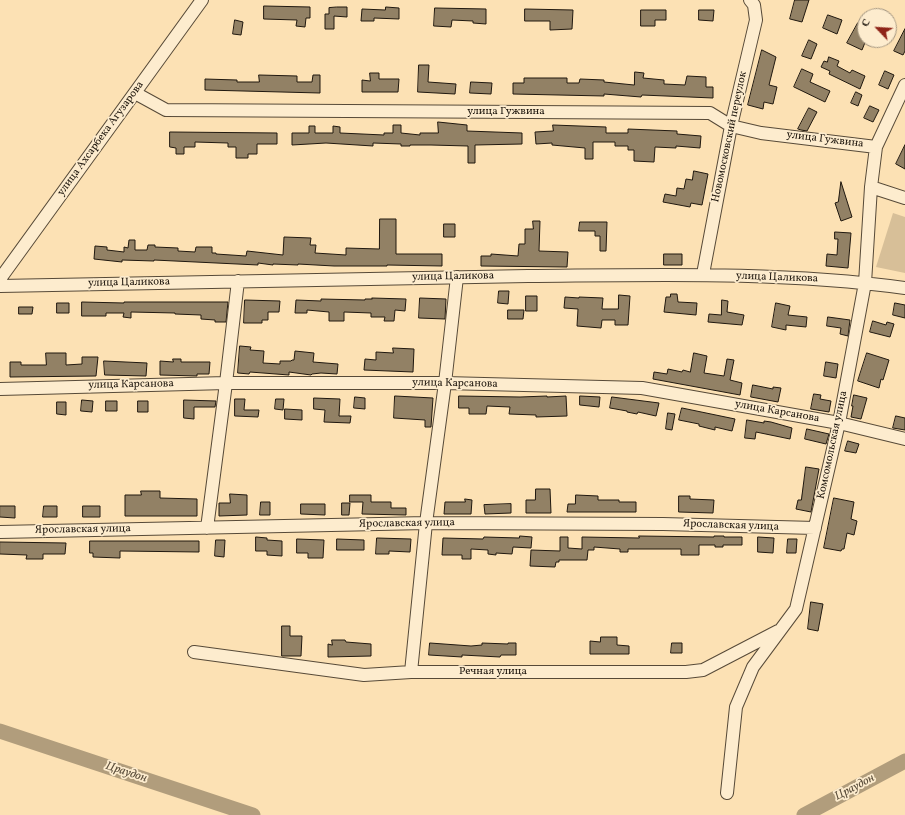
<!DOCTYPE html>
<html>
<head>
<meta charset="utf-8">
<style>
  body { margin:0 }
  #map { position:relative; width:905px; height:815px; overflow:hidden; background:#fce1b4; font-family:Vollkorn,serif }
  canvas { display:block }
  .north { position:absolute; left:857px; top:8px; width:40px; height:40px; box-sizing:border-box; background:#fdecce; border:1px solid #a59782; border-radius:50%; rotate:295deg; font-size:11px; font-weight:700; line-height:16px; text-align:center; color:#20180f }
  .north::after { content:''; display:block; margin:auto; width:14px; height:18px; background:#8f2418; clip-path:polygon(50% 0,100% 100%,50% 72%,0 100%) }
</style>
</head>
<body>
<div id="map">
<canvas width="905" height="815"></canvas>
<div class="north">С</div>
</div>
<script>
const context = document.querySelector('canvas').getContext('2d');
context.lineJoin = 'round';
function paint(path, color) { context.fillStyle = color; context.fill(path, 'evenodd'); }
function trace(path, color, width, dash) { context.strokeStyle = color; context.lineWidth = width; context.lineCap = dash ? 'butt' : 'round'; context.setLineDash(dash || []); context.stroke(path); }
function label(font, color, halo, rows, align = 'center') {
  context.font = font + ' Vollkorn,serif'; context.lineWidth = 3.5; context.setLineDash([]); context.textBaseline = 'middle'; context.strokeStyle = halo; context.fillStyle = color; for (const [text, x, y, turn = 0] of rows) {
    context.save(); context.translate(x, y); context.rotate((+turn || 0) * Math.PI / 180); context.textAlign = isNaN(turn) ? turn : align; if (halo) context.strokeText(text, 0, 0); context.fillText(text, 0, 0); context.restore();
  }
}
const green = new Path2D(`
  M893 213 905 217V273L876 267Z`);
const river = new Path2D(`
  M0 731 253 815
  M804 815 905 761`);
const building = new Path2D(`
  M795 0H809L802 22 790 19Z
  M264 6 310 7V18H306L305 27 296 26 297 20 264 19Z
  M337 7H347V17L334 16V29H325V14H329V8Z
  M386 7 399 8V19L374 18V21H361L362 9 385 10Z
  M435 8 486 9V24L473 23V21L452 20 451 27 434 26Z
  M525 9 573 10 572 29 550 30V21H525Z
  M641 10H666V20H655V26H641Z
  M699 10H714L713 21 699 20Z
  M828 15 842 20 837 34 823 28Z
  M235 20 243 22 241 35 233 34Z
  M858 23 865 26 861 38 866 40 862 50 847 43Z
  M905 29V51L903 55 894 51Z
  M809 40 817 44 811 59 802 56Z
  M762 50 776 57 769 85 777 87 773 104 764 102 763 109 748 105Z
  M829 57 839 61 837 66 850 73 852 70 865 76 860 89 829 74 830 71 821 67 824 61 827 62Z
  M419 65H429L428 82 456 84 455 94 418 92Z
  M802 69 813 74 810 82 830 91 825 102 794 87Z
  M885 71 894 75 888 89 879 85Z
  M635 72 644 73 643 78 664 80V84L685 85 687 76 706 77V87H713V98L642 95 641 97 604 94V96L513 94V83H524V78H567V83H579L580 79 604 80V82L634 85Z
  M370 73H379V79H399L398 92H362V80L370 81Z
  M259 75 297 76V82H312L313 75H320V93L205 90V79L237 80V82H259Z
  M471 82 492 83 491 94 470 93Z
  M856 92 862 95 858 106 851 103Z
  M870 106 879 110 873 122 864 118Z
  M809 108 817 112 807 131 801 130 798 129Z
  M438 122 467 125V131L522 133V144L475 145V163H468V146L431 145H410V146H401V144L373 143V146L326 143 292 145V133H309V126H315V133H333V126L340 127V133L384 135V133H393V125H401V133L420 135V133H438Z
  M553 125 606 127V133H628V129L677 131V134L701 136 700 148 676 146V148L655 147 654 162 634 161V150H628V146H615V142H593V159H585V148L552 145V143L536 144 535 132 553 131Z
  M170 132 277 133V144H257V154H248V158H236V147H228V143L195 142V147H184V154H176V148L170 147Z
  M905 145V169L896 164Z
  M694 171 708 174 702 205 691 203 690 207 663 202 665 194 676 196 677 188 684 189 686 179 692 180Z
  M841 182 852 217 841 221 835 203 838 202Z
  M380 219H396V254H442V266L387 265V266H334L298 264V265L273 264V265L258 263V265L154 260V261L122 260V262L94 259 95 246 107 247V250L124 252V247L128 248 129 240H135V250H147L148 245H155V247L178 248V251L195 252 196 247H212V253H216V254L246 256 247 251 283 255 284 237 311 238 310 245H316L315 253 346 255V248L379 249Z
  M533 221H540L539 251 568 252 567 267 481 266V256H491V254L518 256 519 244H525V229H533Z
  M580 222H607L606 251H600V236H595V231H579Z
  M444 224H455V237H444Z
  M835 232 851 233 848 268 826 266 827 254 837 255 838 239H835Z
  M664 254H682V265H664Z
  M499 291H509L508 304 498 303Z
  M671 294H677L678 302 697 303 696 315 664 312 666 297H670Z
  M619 295 630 296 628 325H615V320H602L601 328 577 326 578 309 564 308 565 297 579 298V297L603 298 602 309H618Z
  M526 296H537V311H526Z
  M372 298 406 299 405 311 395 310 394 321H384L385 317H371V313L344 312V321H329V312L307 310V313H295L296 300 321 301V299L365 300V299H372Z
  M420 298 446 299 445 319 419 318Z
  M245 300 280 301 279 312H268V320H262V323H244Z
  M722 300 728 301 727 312 744 315 742 325 708 322 709 314 721 315Z
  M82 302 124 303V302H228L226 322H215V320L201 319V315L175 314V313L131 312V318L123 317 124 313H106V316H82Z
  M57 303H69V313H57Z
  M776 303 790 306 788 315 807 317 806 327 786 325V330L772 327Z
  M895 303 905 305V318L893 315Z
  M19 307H33L32 314H19Z
  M508 310H524L523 319H508Z
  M828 317 850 320 848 336 840 334 841 328 827 326Z
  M873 321 886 325 887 322 894 324 890 337 870 332Z
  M240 346 251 347 250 350 264 351 263 363 280 364V361H291L292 360H294L295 351 314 353 313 362 338 364 337 374 321 373 312 374 311 375 289 372V375L250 372 249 374 238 373Z
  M393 348 414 349 413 372 364 370 365 359 376 360V352L393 353Z
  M46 353H66V365L82 364V357H98L96 376 10 377V362H21V365H46Z
  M694 353 707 356 704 373 724 376 727 359 734 360 730 380 742 383 740 395 653 379 654 372 667 374 668 369 682 372 683 370 690 372Z
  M867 353 889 360 883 380 881 379 879 388 858 381Z
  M173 359H181V362H210L209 374H197V376L160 375V361L173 362Z
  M104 361 147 363 146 376 105 375Z
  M826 362 838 364 836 378 824 376Z
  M753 385 773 389V387L781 388 778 402 751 397Z
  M814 394 821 395 820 399 831 401 829 412 811 409Z
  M854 395 867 398 861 419 851 417 853 406H852Z
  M395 396 433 398 431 427H425V420L394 418Z
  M459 396 520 397 547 396V397L566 396 567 416 536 417V415L509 414 510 407 487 406 486 414H469V408H459Z
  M580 396 600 397 599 407 580 405Z
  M355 397 365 398V409L354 408Z
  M612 397 659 403 656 416 638 412 637 414 627 412V411L610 408Z
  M314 398 340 399 339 416H351L350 423 324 422 325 410 314 409Z
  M235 399H245L244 410H259L258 417 235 416Z
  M276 399H284L283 410 275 409Z
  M82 400 93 401 92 412 81 411Z
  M184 400 216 401 215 407H194V419L184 418Z
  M106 401H117V411H106Z
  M138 401H148V412H138Z
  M57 402H66V415L57 414Z
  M682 408 735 419 732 431 715 427V430L699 426V424L679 420Z
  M285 409 302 410V420L285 419Z
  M668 413 675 414 672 430 666 429Z
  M896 416 905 418V430L893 428Z
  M747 420 764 423V421L771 422 792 428 790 439 756 432 755 439 745 438Z
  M807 429 829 434 826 444 805 439Z
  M848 441 859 444 856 453 845 451Z
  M806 467 819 469 811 512 796 509 798 500H801Z
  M536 489H550L551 513H526V500H535Z
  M141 491H160V498L197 499V516H125V495H141Z
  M230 494 247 495V515L219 516V503H230Z
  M350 495H371V502H391V508H406V515L362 514 363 502H350Z
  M576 495 598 496V500H619V502H636V512H567L568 504H575Z
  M679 496H690V499L714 500 713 513 679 512Z
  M834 498 854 502 851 519 857 521 854 535 847 533 844 549H842L841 551 824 548Z
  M465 499 472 500 471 514H444L445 502H465Z
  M261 502H270V515H260Z
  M342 503H350L349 515H342Z
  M301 504H325V515L301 514Z
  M511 504V513L485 514 484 505Z
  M0 506H15V518L0 517Z
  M44 506H57V517H43Z
  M83 506H100V517H83Z
  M520 536 532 537 531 548 513 547 512 554 496 553V555L488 554V550L471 549V559H462V555H442L443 538 483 539 484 537 519 538Z
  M639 536 714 537V536H724V537H742V545H723V547H715V545H699V555H681V549H628V552H620V549L594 547V550H588L587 560H559V562H556L555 567 530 566 531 550 560 551V537H568V548L582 549V537L639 538Z
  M256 537 267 538V540L282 541V556L267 555V551H256Z
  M758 537 774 538 773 553 758 552Z
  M377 538 411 539 410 552 389 551V554H376Z
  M297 539 324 540 323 558H308V553H297Z
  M337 539 364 540V550H337Z
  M788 539H797L796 553H787Z
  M216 540H225L224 557 215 556Z
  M90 541H199V552L120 551V558L93 557V553H90Z
  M0 542 66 543 65 554H43V559H26L27 555 0 554Z
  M811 602 823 604 818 631 808 629Z
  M282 626H290V636H302L301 656H282Z
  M601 637H617V645L629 646V654H590V641L600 642Z
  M332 640H345L346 642 371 644V656L328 657V644L332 645Z
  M430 643 471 646 482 645V643L508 644V643H516V655H501L500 657 462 655V657L429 655Z
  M672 643H682V653H671Z`);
const minor = new Path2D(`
  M135 93 166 110 710 113 731 126 761 133 876 147
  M871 187 905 198
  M703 274 731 126 756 20 754 5 750 0
  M0 279 202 0
  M0 286C176 282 352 278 528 276 654 275 780 271 905 288
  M0 389 226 383H445L642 388 839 423 905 439
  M207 528 226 383 238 281
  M0 532 426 523 663 524 815 528
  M194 652 364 675 411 672H686L703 670 778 631
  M411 672 426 523 445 383 457 277
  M727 793 736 707 753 667 796 609 839 423 865 283 871 187 876 147 905 85`);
const streetNames = [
  ["улица Гужвина",506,112],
  ["Новомосковский переулок",730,137,-78],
  ["улица Ахсарбека Агузарова",101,139,-54],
  ["улица Гужвина",825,140,7],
  ["улица Цаликова",453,277,-1],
  ["улица Цаликова",777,278,2],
  ["улица Цаликова",129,283,-1],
  ["улица Карсанова",455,384,1],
  ["улица Карсанова",131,385,-1],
  ["улица Карсанова",777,412,10],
  ["Комсомольская улица",833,445,-78],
  ["Ярославская улица",407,524,-1],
  ["Ярославская улица",731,526,2],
  ["Ярославская улица",83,530,-1],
  ["Речная улица",493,672]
];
const waterNames = [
  ["Цраудон",126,773,18],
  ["Цраудон",855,788,-28]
];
paint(green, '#d7bf98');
trace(river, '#b19d7c', 15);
paint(building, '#928165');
trace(building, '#20180f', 1);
trace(minor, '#574a38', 14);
trace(minor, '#fdecce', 12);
label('11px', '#20180f', '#fdecce', streetNames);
label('italic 12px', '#5a4d3b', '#fdecce', waterNames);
</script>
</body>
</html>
